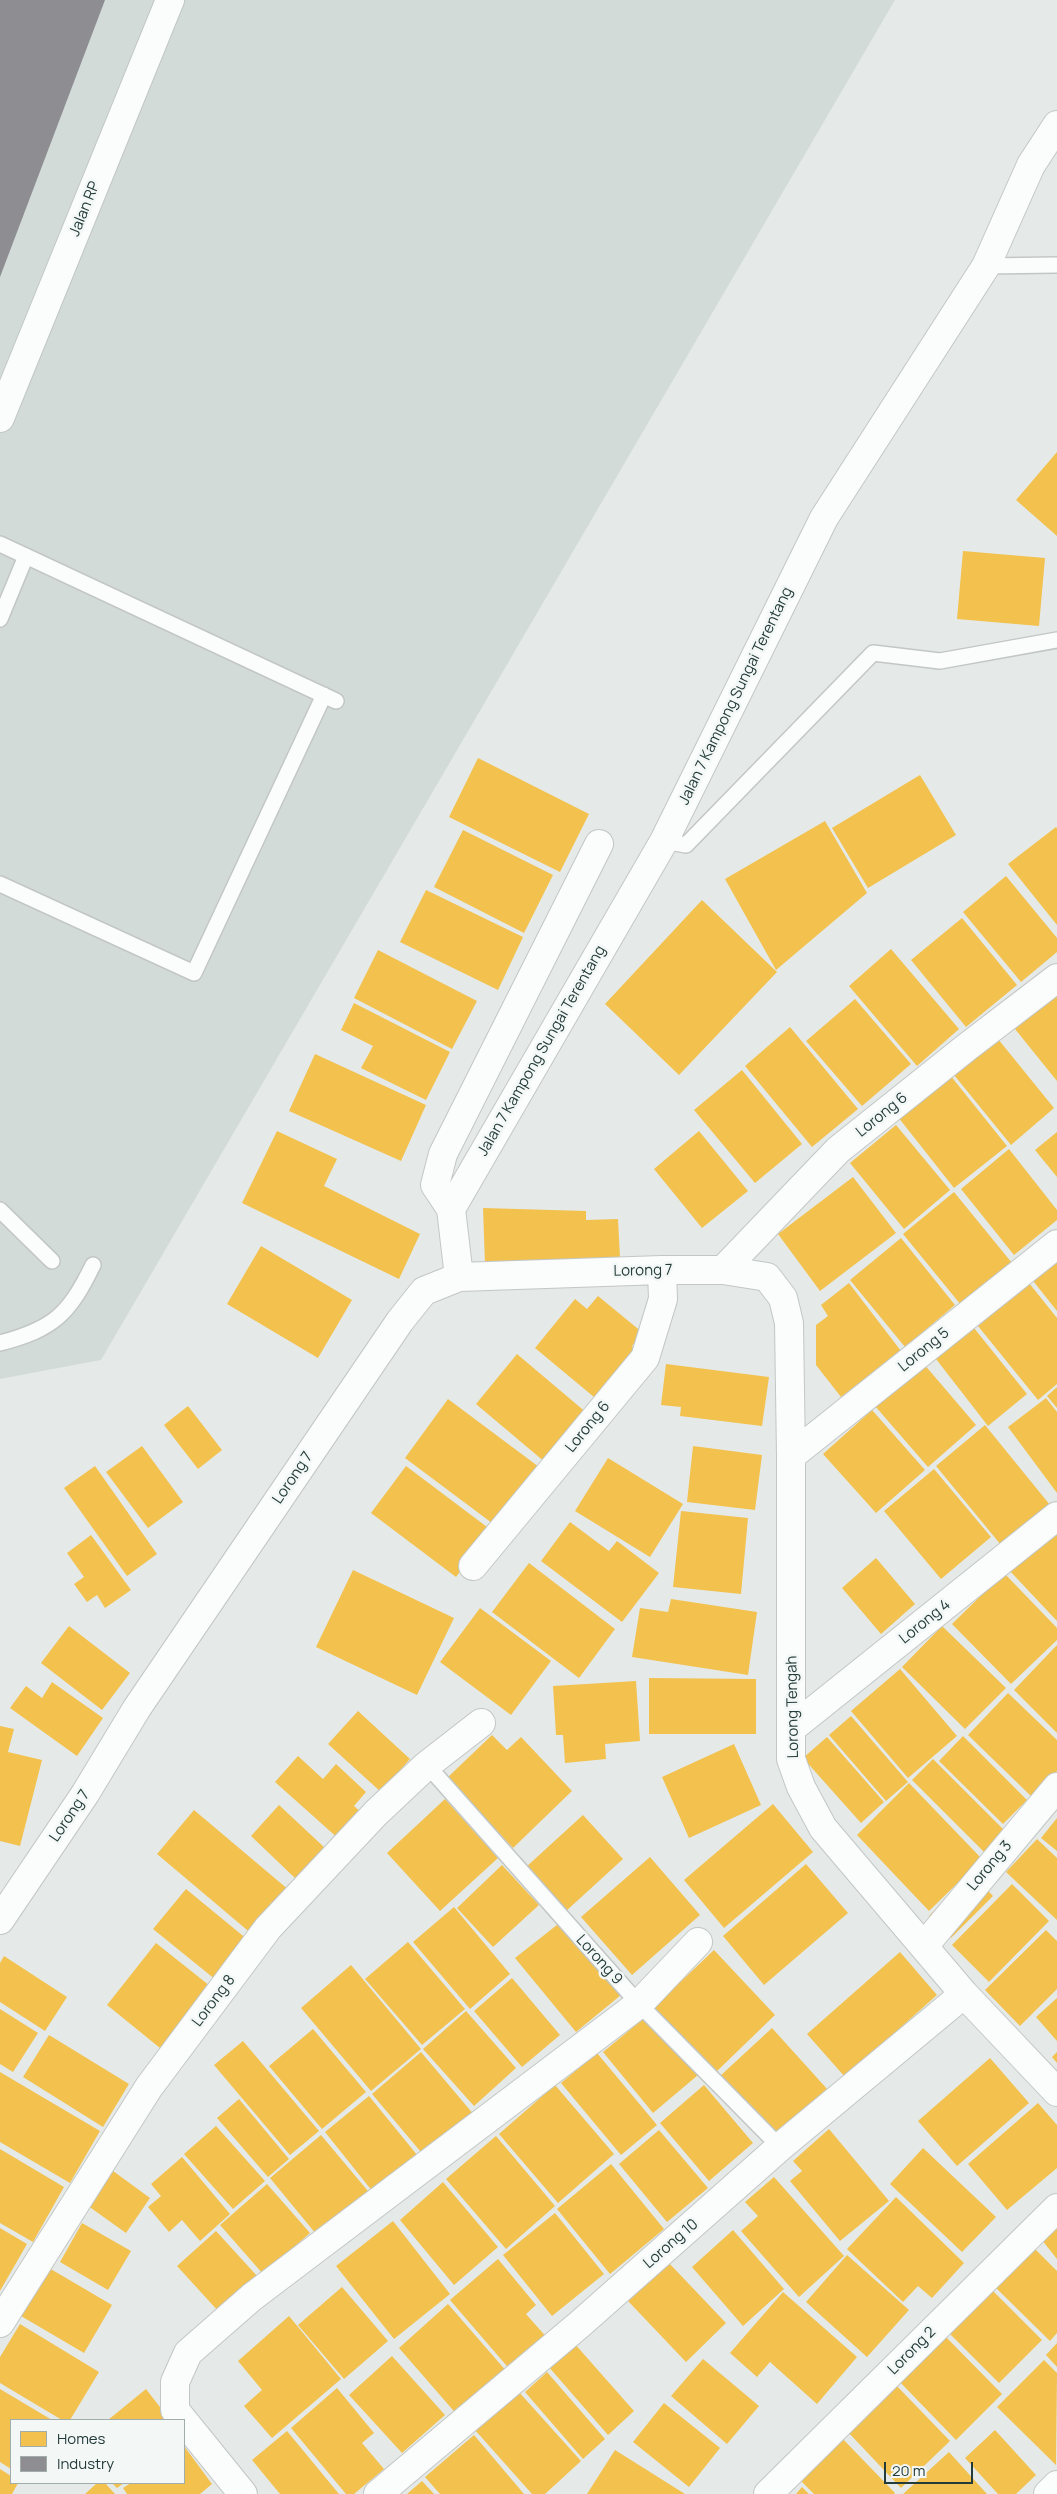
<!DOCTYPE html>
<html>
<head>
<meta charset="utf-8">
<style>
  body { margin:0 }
  #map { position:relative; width:1057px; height:2494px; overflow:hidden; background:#e5eae8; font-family:Manrope,sans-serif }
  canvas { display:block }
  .legend { position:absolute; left:10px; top:2419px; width:175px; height:65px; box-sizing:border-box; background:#f3f8f7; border:1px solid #a0adab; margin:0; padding:6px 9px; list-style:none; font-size:15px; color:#243c39 }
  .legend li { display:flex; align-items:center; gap:10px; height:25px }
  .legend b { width:25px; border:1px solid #a0adab }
  .scale { position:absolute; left:884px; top:2462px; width:89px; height:22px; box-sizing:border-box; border:2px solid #243c39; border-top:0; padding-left:6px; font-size:15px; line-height:18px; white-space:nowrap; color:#243c39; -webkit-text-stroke:4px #f3f8f7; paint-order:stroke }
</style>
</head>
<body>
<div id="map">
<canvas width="1057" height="2494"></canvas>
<ul class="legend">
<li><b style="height:14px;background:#f2c14e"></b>Homes</li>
<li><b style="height:14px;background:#8d8d92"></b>Industry</li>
</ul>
<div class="scale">20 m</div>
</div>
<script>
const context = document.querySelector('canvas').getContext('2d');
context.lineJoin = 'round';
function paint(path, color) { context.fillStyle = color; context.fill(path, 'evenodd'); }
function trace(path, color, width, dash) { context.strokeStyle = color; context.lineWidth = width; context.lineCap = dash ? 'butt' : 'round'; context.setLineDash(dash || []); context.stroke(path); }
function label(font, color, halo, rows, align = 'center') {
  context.font = font + ' Manrope,sans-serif'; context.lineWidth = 5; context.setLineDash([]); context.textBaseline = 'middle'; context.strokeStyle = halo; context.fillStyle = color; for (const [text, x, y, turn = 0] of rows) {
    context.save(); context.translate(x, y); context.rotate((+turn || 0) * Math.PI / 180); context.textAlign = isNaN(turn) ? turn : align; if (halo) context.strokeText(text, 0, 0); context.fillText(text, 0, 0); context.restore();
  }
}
const built = new Path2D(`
  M0 0H895L101 1360 0 1379Z`);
const homes = new Path2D(`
  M1057 452V536L1016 500Z
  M963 551 1045 558 1039 626 957 619Z
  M478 758 589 814 560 872 449 817Z
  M920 775 956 835 868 888 832 828Z
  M825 821 867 893 776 970 725 879Z
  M1056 827 1057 828V925L1008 864Z
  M463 830 553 875 524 933 434 887Z
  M1006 876 1057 938V952L1021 982 963 912Z
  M426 890 523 937 498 990 400 942Z
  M702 900 777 972 679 1075 605 1004Z
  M962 918 1017 985 966 1027 911 960Z
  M891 949 959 1029 917 1066 849 986Z
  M378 950 477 1001 452 1049 354 998Z
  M1057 994V1081L1015 1029Z
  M855 999 911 1064 862 1106 806 1041Z
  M354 1003 450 1052 426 1100 361 1068 373 1046 341 1030Z
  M790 1027 858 1109 812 1147 745 1066Z
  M998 1039 1054 1108 1011 1145 954 1075Z
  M315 1054 426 1105 401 1161 289 1111Z
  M742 1070 802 1144 755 1183 694 1110Z
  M950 1075 1007 1146 954 1188 898 1117Z
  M896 1125 950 1190 904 1229 850 1163Z
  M277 1131 337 1159 324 1186 420 1234 399 1279 242 1203Z
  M699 1131 748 1191 702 1228 654 1169Z
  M1057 1132V1177L1035 1150Z
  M1009 1149 1057 1210V1220L1014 1255 961 1189Z
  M853 1177 896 1233 820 1291 778 1234Z
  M954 1192 1012 1263 961 1305 903 1234Z
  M483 1208 586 1211V1220L618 1219 620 1258 485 1264Z
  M901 1238 955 1305 905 1347 850 1280Z
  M261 1246 352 1300 318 1358 227 1304Z
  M1057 1256V1311L1030 1277Z
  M849 1283 901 1351 841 1397 816 1365V1325L828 1316 821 1305Z
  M1029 1283 1057 1318V1384L1038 1400 978 1326Z
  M598 1296 643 1333 632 1346 640 1353 600 1402 535 1348 575 1299 587 1309Z
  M974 1328 1027 1394 988 1426 936 1359Z
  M517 1354 588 1414 546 1463 476 1404Z
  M923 1363 976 1425 928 1467 875 1406Z
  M666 1364 769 1377 762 1426 680 1416 681 1407 661 1405Z
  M1057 1387V1408L1047 1396Z
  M1046 1398 1057 1412V1493L1008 1427Z
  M448 1399 539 1467 496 1526 405 1458Z
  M188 1406 222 1450 198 1469 164 1425Z
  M872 1410 925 1470 876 1513 823 1454Z
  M985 1425 1050 1505 1001 1545 936 1466Z
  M142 1446 183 1502 148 1528 106 1472Z
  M693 1446 762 1455 755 1510 687 1502Z
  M608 1458 683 1504 650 1557 575 1511Z
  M95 1466 157 1554 127 1576 64 1488Z
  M406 1466 491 1530 456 1577 371 1513Z
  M934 1469 991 1537 941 1579 884 1511Z
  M681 1511 748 1518 741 1594 673 1587Z
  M570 1522 609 1551 617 1541 659 1573 622 1622 541 1561Z
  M1057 1525V1621L1009 1570Z
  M91 1535 131 1590 105 1608 97 1595 87 1602 74 1584 84 1577 67 1553Z
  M876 1558 915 1604 881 1634 842 1588Z
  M529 1563 615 1629 579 1678 492 1612Z
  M353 1570 454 1618 417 1695 316 1647Z
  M1004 1573 1057 1628V1640L1011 1684 952 1624Z
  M671 1599 757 1612 748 1675 632 1657 640 1608 668 1612Z
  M480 1608 551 1661 511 1715 440 1662Z
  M69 1626 130 1673 102 1710 41 1663Z
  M942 1626 1006 1688 965 1729 902 1667Z
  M1057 1645V1733L1014 1690Z
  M900 1669 957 1736 908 1778 851 1711Z
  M649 1678 756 1679V1734H649Z
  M636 1681 640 1741 605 1744 606 1759 565 1763 563 1735H556L553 1686Z
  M52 1682 103 1718 77 1756 10 1708 26 1686 42 1698Z
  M1008 1693 1057 1740V1771L1032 1797 968 1735Z
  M358 1711 410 1759 381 1792 328 1744Z
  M851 1716 908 1782 886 1801 829 1735Z
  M0 1726 14 1729 8 1752 42 1760 20 1846 0 1841Z
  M492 1735 507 1750 521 1737 572 1791 513 1848 447 1778Z
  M963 1736 1027 1800 1003 1824 939 1761Z
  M827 1737 884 1802 861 1823 803 1758Z
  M734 1744 761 1805 689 1838 662 1777Z
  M298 1756 323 1779 336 1764 366 1792 354 1806 363 1814 340 1840 275 1782Z
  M933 1759 1007 1833 986 1854 912 1780Z
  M909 1783 982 1859 929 1911 857 1835Z
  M445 1799 498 1858 440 1911 387 1853Z
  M773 1804 813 1852 724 1928 684 1880Z
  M279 1805 325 1848 296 1879 251 1836Z
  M194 1810 290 1891 253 1935 157 1854Z
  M583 1815 623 1859 565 1912 525 1868Z
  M1057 1818V1851L1041 1838Z
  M1037 1839 1057 1858V1920L1006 1872Z
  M650 1857 700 1915 632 1975 581 1917Z
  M806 1864 848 1913 764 1985 723 1936Z
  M502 1865 539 1905 493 1947 457 1908Z
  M971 1873 993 1896 951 1938 929 1916Z
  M1012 1884 1049 1921 989 1982 952 1945Z
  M186 1889 248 1940 216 1980 153 1929Z
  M454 1907 510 1974 470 2009 413 1942Z
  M562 1921 621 1995 576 2032 515 1958Z
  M1046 1930 1057 1941V1989L1020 2026 985 1990Z
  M408 1942 465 2009 422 2045 365 1979Z
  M156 1943 210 1986 160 2048 107 2005Z
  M714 1950 775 2015 714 2074 652 2009Z
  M900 1952 937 1995 845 2077 807 2034Z
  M4 1956 67 1997 45 2031 0 2002V1963Z
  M351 1965 421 2049 371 2091 301 2008Z
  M512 1978 560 2035 522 2067 474 2011Z
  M1057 1998V2041L1036 2017Z
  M0 2009 38 2033 13 2072 0 2064Z
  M466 2011 516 2068 474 2106 423 2049Z
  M648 2015 698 2075 653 2113 603 2052Z
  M772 2028 828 2090 776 2138 719 2077Z
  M313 2029 366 2092 322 2129 269 2066Z
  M49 2035 129 2084 103 2127 23 2077Z
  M243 2041 319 2131 290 2155 214 2065Z
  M421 2052 475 2116 426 2158 372 2094Z
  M1057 2052V2063L1052 2057Z
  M597 2053 657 2125 621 2155 561 2083Z
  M990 2058 1029 2103 957 2166 918 2121Z
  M0 2072 100 2131 70 2183 0 2142Z
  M555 2085 614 2154 558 2203 499 2134Z
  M704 2085 753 2143 709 2181 660 2123Z
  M369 2096 422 2161 377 2197 325 2132Z
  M239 2099 289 2159 268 2177 217 2118Z
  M1038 2103 1057 2125V2168L1007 2210 968 2164Z
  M216 2126 265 2181 233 2209 184 2154Z
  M829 2129 889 2201 840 2241 790 2181 802 2171 793 2161Z
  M659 2130 708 2188 667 2222 619 2164Z
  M321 2135 373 2197 321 2240 270 2178Z
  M496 2136 555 2206 506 2249 446 2179Z
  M923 2148 996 2217 962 2252 890 2184Z
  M0 2149 64 2187 33 2242 0 2223Z
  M182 2157 230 2214 200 2241 182 2220 169 2232 148 2207 161 2196 151 2184Z
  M611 2164 664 2229 610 2274 557 2209Z
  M109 2168 150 2198 126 2233 84 2203Z
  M774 2177 844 2256 799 2297 741 2231 758 2216 745 2202Z
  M443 2182 498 2247 454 2285 400 2220Z
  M267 2184 310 2233 263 2274 220 2225Z
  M896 2197 964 2263 932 2298 918 2286 903 2302 847 2249Z
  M555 2213 604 2274 552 2316 503 2255Z
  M1057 2219V2259L1038 2235Z
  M393 2221 450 2294 394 2339 336 2266Z
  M82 2223 131 2251 108 2290 60 2262Z
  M0 2228 27 2244 0 2291Z
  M733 2230 784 2289 743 2326 692 2267Z
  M216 2231 258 2277 219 2312 177 2266Z
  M1030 2244 1057 2271V2333L1050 2341 992 2284Z
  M847 2255 909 2310 867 2357 806 2302Z
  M498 2259 536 2305 526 2314 549 2340 512 2372 450 2300Z
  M668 2262 726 2323 686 2362 628 2301Z
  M49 2268 112 2305 84 2353 21 2316Z
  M342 2287 388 2341 344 2379 298 2325Z
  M989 2287 1042 2340 999 2383 946 2330Z
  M783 2292 857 2357 817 2404 770 2362 757 2377 730 2353Z
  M448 2304 508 2373 459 2417 399 2348Z
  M289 2316 341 2379 272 2438 244 2406 262 2390 238 2361Z
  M20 2324 99 2372 70 2420H62L0 2383V2357Z
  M943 2334 1002 2394 956 2440 897 2379Z
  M574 2343 634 2411 608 2435 548 2366Z
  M1057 2343V2367L1046 2355Z
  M392 2356 445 2415 402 2453 349 2395Z
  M703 2359 759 2406 727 2444 671 2396Z
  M1044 2360 1057 2373 1056 2465 997 2407Z
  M547 2372 605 2439 583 2459 525 2392Z
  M894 2383 950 2441 901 2488 846 2430Z
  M337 2388 374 2433 362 2443 384 2469 354 2494H346L291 2428Z
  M0 2389 52 2420H11V2469L0 2462Z
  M146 2389 170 2420H108Z
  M518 2391 581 2461 545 2494H532L475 2430Z
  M664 2403 720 2448 689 2487 633 2442Z
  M995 2430 1036 2475 1016 2494H998L965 2458Z
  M287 2431 339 2494H280L252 2460Z
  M474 2435 524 2494H440L425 2477Z
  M839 2435 895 2493 894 2494H814L797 2477Z
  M184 2446 212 2484 200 2494H127L123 2488 131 2483H184Z
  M615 2450 685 2494H587Z
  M949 2452 987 2494H903Z
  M0 2469 11 2476V2483H18L12 2494H0Z
  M422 2481 434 2494H407Z
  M97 2483H105L115 2494H85Z
  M112 2483H124L117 2488Z
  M802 2487 809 2494H796Z`);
const industry = new Path2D(`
  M0 0H105L0 277Z`);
const lane = new Path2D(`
  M986 266 1057 265
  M0 544 336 701
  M0 619 26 556
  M664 841 686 845 873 653 940 661 1057 640
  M0 884 194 973 324 695
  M0 1210 52 1261
  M0 1343C54 1329 69 1314 93 1265
  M427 1765 639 2004 780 2147`);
const street = new Path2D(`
  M451 1209 435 1185 443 1154 599 844
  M723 1270 838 1150 967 1047 1057 978
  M459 1277 451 1209 664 841 824 518 986 266 1031 165 1057 125
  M791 1456 1057 1244
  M473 1566 645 1358 663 1299 662 1270
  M792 1728 1057 1516
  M0 1920 85 1794 137 1708 400 1321 424 1291 459 1277 662 1270H723L767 1277 783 1298 789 1323 791 1456V1759L801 1787 823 1828 964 1994 1057 2092
  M924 1946 1057 1787
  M0 2323 149 2087 268 1928 376 1813 427 1765 481 1723
  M243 2494 175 2410V2382L188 2353 252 2297 639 2004 698 1942
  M378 2494 580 2324 780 2147 964 1994
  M768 2494 1057 2208
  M1048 2494 1057 2485`);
const secondary = new Path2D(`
  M0 418 170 0`);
const streetNames = [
  ["Jalan RP",85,209,-68],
  ["Jalan 7 Kampong Sungai Terentang",736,696,-64],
  ["Jalan 7 Kampong Sungai Terentang",542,1051,-60],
  ["Lorong 6",882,1115,-39],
  ["Lorong 7",643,1271,-1],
  ["Lorong 5",924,1350,-39],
  ["Lorong 6",588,1427,-51],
  ["Lorong 7",293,1478,-56],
  ["Lorong 4",925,1622,-39],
  ["Lorong Tengah",793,1707,-91],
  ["Lorong 7",70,1816,-56],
  ["Lorong 3",990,1866,-50],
  ["Lorong 9",599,1960,48],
  ["Lorong 8",214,2001,-53],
  ["Lorong 10",671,2244,-41],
  ["Lorong 2",912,2351,-45]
];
paint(built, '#d3dbd8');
paint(homes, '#f2c14e');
paint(industry, '#8d8d92');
trace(lane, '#c2c7c5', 18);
trace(street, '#c2c7c5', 30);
trace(secondary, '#c1c7c5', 30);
trace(lane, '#fbfcfc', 15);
trace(street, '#fbfcfc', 28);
trace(secondary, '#fbfcfc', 28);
label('15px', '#243c39', '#f3f8f7', streetNames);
</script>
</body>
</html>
